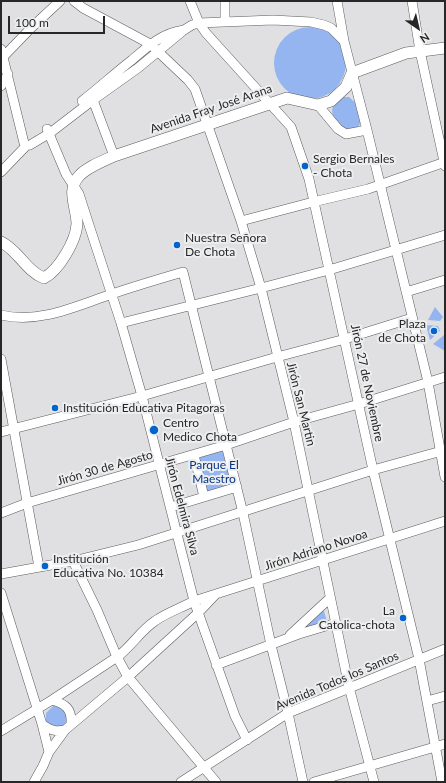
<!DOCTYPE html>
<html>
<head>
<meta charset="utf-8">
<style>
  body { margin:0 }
  #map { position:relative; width:446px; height:783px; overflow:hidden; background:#e0e0e2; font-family:Lato,sans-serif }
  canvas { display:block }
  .frame { position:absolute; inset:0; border:2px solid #272727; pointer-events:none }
  .north { position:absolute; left:398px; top:8px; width:40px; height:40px; -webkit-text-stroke:3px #edeeef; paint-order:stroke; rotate:146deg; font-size:11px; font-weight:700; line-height:16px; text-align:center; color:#272727 }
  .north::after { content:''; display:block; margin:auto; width:14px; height:18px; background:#272727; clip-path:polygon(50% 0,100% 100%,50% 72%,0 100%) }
  .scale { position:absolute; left:8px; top:16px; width:97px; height:18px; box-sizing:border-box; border:2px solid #272727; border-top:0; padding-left:5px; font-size:12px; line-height:14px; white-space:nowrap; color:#272727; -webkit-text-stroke:3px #edeeef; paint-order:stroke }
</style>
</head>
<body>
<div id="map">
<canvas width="446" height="783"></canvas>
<div class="frame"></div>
<div class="north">N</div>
<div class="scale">100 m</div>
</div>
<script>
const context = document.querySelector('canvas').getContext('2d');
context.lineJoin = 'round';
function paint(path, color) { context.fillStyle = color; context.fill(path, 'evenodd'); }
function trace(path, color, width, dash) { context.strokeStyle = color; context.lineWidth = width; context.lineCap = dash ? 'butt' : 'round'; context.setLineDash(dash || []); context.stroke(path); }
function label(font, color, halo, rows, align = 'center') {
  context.font = font + ' Lato,sans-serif'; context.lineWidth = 4; context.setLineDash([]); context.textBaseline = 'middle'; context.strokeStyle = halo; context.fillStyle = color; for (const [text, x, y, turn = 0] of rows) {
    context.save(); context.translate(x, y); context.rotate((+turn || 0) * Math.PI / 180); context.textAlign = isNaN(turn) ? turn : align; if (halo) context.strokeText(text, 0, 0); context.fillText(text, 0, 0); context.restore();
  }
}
const green = new Path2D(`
  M274 63a36 36 0 1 1 72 0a36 36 0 1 1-72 0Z
  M344 97H349L358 105 361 122 358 127 347 131C343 128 338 124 335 120 329 110 333 100 344 97Z
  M435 307 443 317 440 321 428 320Z
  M426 325 438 326 440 331 430 340Z
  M444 335H445V351L433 344Z
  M222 450 232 485 207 493 197 458Z
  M321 610 324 611 327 622 302 631 301 627Z
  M53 706H60L67 712C67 721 67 724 59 729L46 722V713Z`);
const minor = new Path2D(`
  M74 1 83 8 150 44 188 80 195 89 241 221 261 288 294 422 349 687 374 782
  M190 1 199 23 206 33 291 127 309 179 373 470 419 659 442 782
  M225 1V22
  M337 1 344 41 367 130 428 382 445 477
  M412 1 420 51 445 166
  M1 49 24 143 26 146 30 145
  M4 56 31 28 60 1
  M1 86 8 74
  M90 96 93 100 114 156
  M82 101C99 88 115 73 132 60 148 46 162 33 184 30
  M318 105 338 129 346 134 367 130
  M47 129 66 174 79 194 88 222 121 323 142 396 194 601 235 716 247 740
  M30 145 50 133 93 100 138 68 184 30 192 25 199 23 273 20 311 22 324 25 331 28 343 40
  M1 172 26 146
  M241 221 313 202 368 189 445 162
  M406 292 445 280
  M1 315C40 324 76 306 112 294 135 286 159 279 183 272L243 513 271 645 288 713 303 782
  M121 323 261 288 329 270 445 235
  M1 359 39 567
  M1 432 142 396 277 357 345 339 412 318
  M194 455 204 497
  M171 507 237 487
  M1 513 27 503 226 445 294 422 359 404 445 377
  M73 561 97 610 117 657 128 677 216 782
  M1 574 73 561 138 545 373 470 445 450
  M1 593 42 724 49 752
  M290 635 330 598
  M216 665 299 634 336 623
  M52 700C66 704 72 709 71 724
  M427 701 445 696
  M42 724C50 730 55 732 65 730
  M1 731 52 700 117 657C131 647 140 631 155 621 166 613 181 608 194 601L445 521
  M34 782 43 766 49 752 65 730 128 677 198 613 216 594
  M181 782 288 713 445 649
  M314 782 445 744`);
const major = new Path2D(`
  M1 242C18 250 26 271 44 278 59 270 76 241 77 224 77 208 66 190 79 176 87 167 103 161 114 156L287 98 318 105 331 101 346 87 352 73 406 53 445 48`);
const markers = [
  [305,166,4,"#0264cc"],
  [177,245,4,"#0264cc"],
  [434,331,4,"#0264cc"],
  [55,408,4,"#0264cc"],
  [154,430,5,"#0264cc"],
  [45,566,4,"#0264cc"],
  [403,618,4,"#0264cc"]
];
const streetNames = [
  ["Avenida Fray José Arana",211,109,-19],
  ["Jirón 27 de Noviembre",367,383,78],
  ["Jirón San Martin",301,404,76],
  ["Jirón 30 de Agosto",105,468,-16],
  ["Jirón Edelmira Silva",182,506,75],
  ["Jirón Adriano Novoa",316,550,-18],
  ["Avenida Todos los Santos",337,681,-23]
];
const poiNames = [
  ["Sergio Bernales",313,159],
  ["- Chota",313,173],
  ["Nuestra Señora",185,238],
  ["De Chota",185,252],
  ["Plaza",426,324,"right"],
  ["de Chota",426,338,"right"],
  ["Institución Educativa Pitagoras",63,408],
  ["Centro",163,423],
  ["Medico Chota",163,437],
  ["Institución",53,559],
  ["Educativa No. 10384",53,573],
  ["La",395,611,"right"],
  ["Catolica-chota",395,625,"right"]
];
const parkNames = [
  ["Parque El",214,465],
  ["Maestro",214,479]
];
paint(green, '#94b5f0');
trace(minor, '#5c5c5e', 10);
trace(major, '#5c5c5e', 12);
trace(minor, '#fff', 9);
trace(major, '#fff', 11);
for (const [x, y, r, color] of markers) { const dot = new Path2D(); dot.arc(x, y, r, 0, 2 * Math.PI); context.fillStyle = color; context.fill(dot); trace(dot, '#edeeef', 1.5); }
label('12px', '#272727', '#edeeef', streetNames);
label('12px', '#272727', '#edeeef', poiNames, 'left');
label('12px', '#073487', '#edeeef', parkNames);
</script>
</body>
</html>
